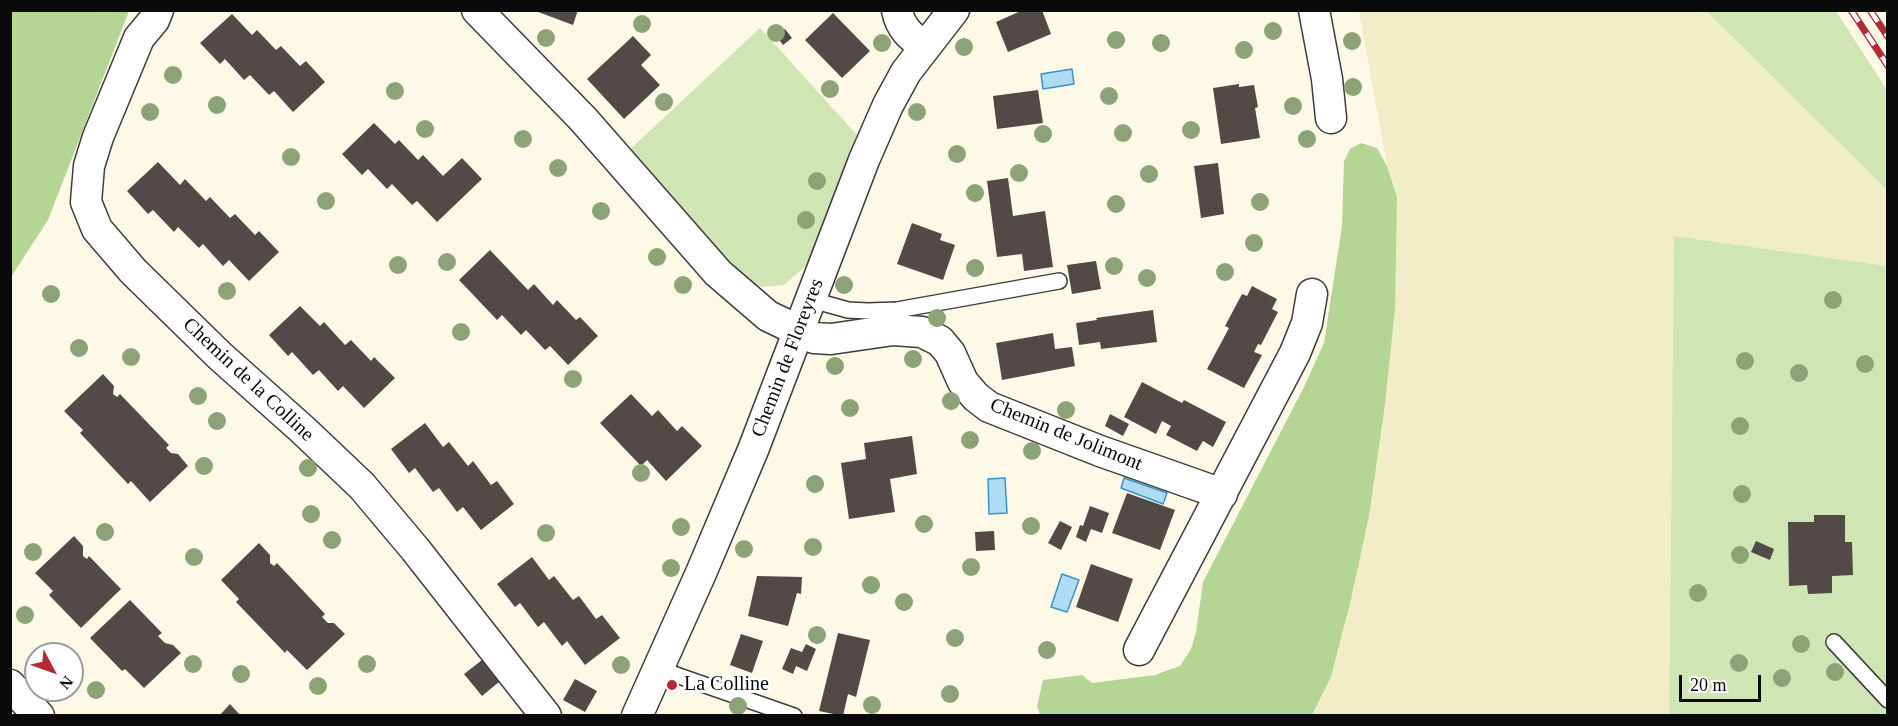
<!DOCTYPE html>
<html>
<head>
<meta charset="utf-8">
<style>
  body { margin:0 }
  #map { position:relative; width:1898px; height:726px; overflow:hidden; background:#fef9e7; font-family:Georgia,serif }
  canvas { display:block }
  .frame { position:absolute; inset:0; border:12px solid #0a0a0a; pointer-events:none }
  .north { position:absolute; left:24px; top:642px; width:60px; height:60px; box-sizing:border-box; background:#fff; border:2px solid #9d9d9d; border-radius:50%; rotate:131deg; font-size:16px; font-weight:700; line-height:24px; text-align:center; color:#0a0a0a }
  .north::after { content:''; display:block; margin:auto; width:21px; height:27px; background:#b12a35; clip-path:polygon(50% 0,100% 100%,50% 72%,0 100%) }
  .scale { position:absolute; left:1679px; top:675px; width:82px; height:27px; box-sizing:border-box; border:3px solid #0a0a0a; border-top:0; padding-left:8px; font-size:18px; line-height:21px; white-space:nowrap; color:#0a0a0a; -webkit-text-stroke:4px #fff; paint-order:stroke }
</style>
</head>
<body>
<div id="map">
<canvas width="1898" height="726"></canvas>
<div class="frame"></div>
<div class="north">N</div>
<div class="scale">20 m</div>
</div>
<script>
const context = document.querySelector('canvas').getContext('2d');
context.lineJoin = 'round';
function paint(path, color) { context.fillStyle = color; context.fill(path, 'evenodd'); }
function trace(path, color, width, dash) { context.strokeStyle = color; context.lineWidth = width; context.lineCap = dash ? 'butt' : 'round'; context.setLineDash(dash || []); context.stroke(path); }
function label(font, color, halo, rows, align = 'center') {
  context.font = font + ' Georgia,serif'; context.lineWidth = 6; context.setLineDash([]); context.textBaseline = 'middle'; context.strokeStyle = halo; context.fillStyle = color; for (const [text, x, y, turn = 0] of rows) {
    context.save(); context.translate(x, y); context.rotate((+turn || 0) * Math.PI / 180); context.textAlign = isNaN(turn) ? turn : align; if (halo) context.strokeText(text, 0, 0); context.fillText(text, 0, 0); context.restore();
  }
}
const farmland = new Path2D(`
  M1359 11H1706L1887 190V266L1674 236 1669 715 1312 716 1331 677 1369 516 1397 197 1387 166Z`);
const green = new Path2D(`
  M1706 11H1836L1887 90V190Z
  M760 28 857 135 807 265 784 285 762 287 744 281 626 153Z
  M1674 236 1887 266V715L1669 716Z`);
const forest = new Path2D(`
  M11 10 129 11 48 220 11 277Z
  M1361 143 1377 148 1387 166 1397 197 1395 308 1385 404 1369 516 1351 599 1331 677 1312 715H1040L1037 706 1043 680 1082 675 1092 683 1155 675 1180 666 1191 649 1196 632 1203 582 1304 387 1324 343 1342 226 1344 161 1350 149Z`);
const water = new Path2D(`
  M1072 69 1074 84 1043 89 1041 74Z
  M1005 478 1007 513 989 514 988 479Z
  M1124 478 1167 493 1163 504 1121 488Z
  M1062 574 1079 580 1067 612 1051 607Z`);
const building = new Path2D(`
  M533 10H578L573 25Z
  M1023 10H1042L1051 34 1008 52 996 22Z
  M833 13 870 51 842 78 805 40Z
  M232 14 252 35 257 30 276 50 281 46 300 66 306 61 325 82 293 112 274 91 269 95 250 75 244 80 225 59 220 64 200 43Z
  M785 29 792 38 783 45 776 36Z
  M633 36 651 55 641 65 660 85 624 119 587 79Z
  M1239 84V87L1254 85 1258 107 1255 108 1260 138 1221 144 1213 88Z
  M1038 90 1043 123 997 129 993 96Z
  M374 123 395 144 399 140 418 160 423 155 443 176 462 158 482 179 437 222 417 201 412 205 392 184 387 189 368 169 362 175 342 154Z
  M158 162 180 185 185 179 206 201 210 197 230 218 235 214 255 235 259 231 279 252 249 281 229 260 223 266 203 244 199 248 178 227 174 232 153 210 148 214 127 191Z
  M1218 163 1224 214 1201 218 1194 166Z
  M1008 178 1013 216 1045 211 1053 267 1024 271 1022 254 997 257 987 181Z
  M912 223 942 234 940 240 955 245 943 280 897 264Z
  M490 250 528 290 534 284 553 305 557 300 576 320 580 317 598 336 568 365 550 346 545 350 526 330 521 335 502 315 497 320 459 280Z
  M1096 261 1101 289 1072 294 1067 265Z
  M1252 286 1277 299 1272 309 1278 312 1261 345 1258 344 1254 352 1262 355 1244 388 1207 369 1229 328 1225 326 1242 294 1247 296Z
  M300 306 320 326 324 322 345 345 351 340 371 361 374 357 395 378 364 408 343 386 338 391 319 370 313 375 292 352 288 356 269 335Z
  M1153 310 1157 342 1101 349 1100 342 1079 345 1076 323 1097 320 1096 318Z
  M1053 333 1055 349 1072 347 1075 366 1002 380 996 343Z
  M103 374 114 386 113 394 117 397 120 394 169 445 166 448 171 453 178 454 188 466 150 502 131 481 128 484 80 433 83 430 64 411Z
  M1142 382 1182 403 1184 400 1226 422 1213 447 1203 441 1197 451 1166 435 1171 426 1162 421 1156 434 1124 417Z
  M631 394 652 416 658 410 677 431 682 426 702 446 666 481 647 460 641 466 600 423Z
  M1110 414 1129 424 1123 436 1105 426Z
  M425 423 443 447 449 442 468 466 473 461 491 485 497 481 514 504 481 530 463 507 457 512 439 488 433 492 415 468 409 473 391 449Z
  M912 436 917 474 890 479 895 512 849 519 841 463 866 459 864 443Z
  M1127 493 1175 510 1160 550 1112 533Z
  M1090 506 1109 513 1102 533 1091 529 1086 542 1076 537 1080 525 1083 526Z
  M1814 515H1845V542H1852L1853 575 1832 576V593L1808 594 1807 585 1789 586 1788 522H1814Z
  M1060 521 1072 527 1061 550 1048 543Z
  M994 531 995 550 976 551 975 532Z
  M74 536 83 546V556L87 559 89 556 121 589 81 628 49 595 53 591 35 573Z
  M1756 541 1774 549 1770 560 1751 552Z
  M259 543 270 555V563L274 566 277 563 325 614 322 617 328 623H334L345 634 307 670 287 650 285 653 236 602 239 599 221 580Z
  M532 557 549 580 554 576 573 600 579 596 596 619 602 615 620 638 585 665 567 641 562 646 544 622 538 627 520 603 515 607 497 584Z
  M1091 564 1133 579 1118 622 1076 607Z
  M757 576 802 577 801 594 797 593 788 626 748 616Z
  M130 600 162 633 158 636 165 643 173 645 181 653 144 688 125 669 122 671 90 638Z
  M838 633 870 640 856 697 848 694 843 716 819 711Z
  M741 634 763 641 752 673 730 665Z
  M806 644 816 649 807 671 796 666 793 674 782 669 791 648 802 652Z
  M482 660 499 682 482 696 464 674Z
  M575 679 597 691 585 712 563 700Z
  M230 704 241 716H219Z`);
const service = new Path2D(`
  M812 300 848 310 868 311 897 310 1059 281
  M1834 642 1888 700
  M659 669 794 716`);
const minor = new Path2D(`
  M158 10 154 20 139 38 98 137 89 166 86 202 97 229 133 271 220 356 303 430 362 486 415 549 546 716
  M477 10 583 119 718 273 768 316 814 338 831 339 893 330 922 332 940 341 950 353 963 382 976 397 989 407 1100 451 1222 494
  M897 10C900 28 911 37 925 47
  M1314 10 1327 79 1331 118
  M1139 650 1295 353 1307 323 1312 294
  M10 685 39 716
  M637 716 701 573 753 450 864 160 888 105 906 72 954 10`);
const rail = new Path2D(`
  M1851 10 1888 66
  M1870 10 1888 37`);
const trees = [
  [642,24],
  [1273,31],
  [776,33],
  [546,38],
  [1116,40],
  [1352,41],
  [882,43],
  [1161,43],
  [964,47],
  [1244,50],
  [173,75],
  [1353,87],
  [830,89],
  [395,91],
  [1109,96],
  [664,102],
  [217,105],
  [1293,106],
  [150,112],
  [917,112],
  [425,129],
  [1191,130],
  [1123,133],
  [1043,134],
  [523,139],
  [1307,139],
  [957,154],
  [291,157],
  [558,168],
  [1019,173],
  [1149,174],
  [817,181],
  [975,193],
  [326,201],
  [1260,202],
  [1116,204],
  [601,211],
  [806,220],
  [1254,243],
  [657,257],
  [447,262],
  [398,265],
  [1114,266],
  [975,268],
  [1225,272],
  [1147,278],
  [683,285],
  [844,285],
  [227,291],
  [51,294],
  [1833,300],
  [937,318],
  [461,332],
  [79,348],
  [131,357],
  [913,359],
  [1745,361],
  [1865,364],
  [835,366],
  [1799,373],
  [573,379],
  [198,396],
  [951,401],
  [850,408],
  [1066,410],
  [217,421],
  [1740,426],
  [970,440],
  [1032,451],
  [204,466],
  [308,468],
  [641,473],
  [815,484],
  [1742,494],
  [311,514],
  [924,524],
  [1031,526],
  [681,527],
  [105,532],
  [546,533],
  [332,540],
  [813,547],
  [744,549],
  [33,552],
  [1740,555],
  [194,557],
  [971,567],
  [671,568],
  [871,585],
  [1698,593],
  [904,602],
  [25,615],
  [817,635],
  [955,638],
  [1801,644],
  [1047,650],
  [1739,663],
  [193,664],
  [367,664],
  [621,665],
  [1835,672],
  [241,674],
  [1782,678],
  [318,686],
  [96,690],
  [950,694],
  [872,705],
  [738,706]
];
const markers = [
  [672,685,6,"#b12a35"]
];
const streetNames = [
  ["Chemin de Floreyres",788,358,-69],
  ["Chemin de la Colline",248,380,43],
  ["Chemin de Jolimont",1066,435,22]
];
const poiNames = [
  ["La Colline",684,685]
];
paint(farmland, '#f2edc9');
paint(green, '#cfe5b4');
paint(forest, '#b4d594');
paint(water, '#afdcf2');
trace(water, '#3993c6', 1.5);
paint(building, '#524a47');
trace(service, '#3d3d3d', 18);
trace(minor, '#3d3d3d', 33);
trace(service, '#fff', 15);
trace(minor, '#fff', 30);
trace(rail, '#b12a35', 7);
trace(rail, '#fff', 4.5, [14]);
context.fillStyle = '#8ca378';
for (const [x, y] of trees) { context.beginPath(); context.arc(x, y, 9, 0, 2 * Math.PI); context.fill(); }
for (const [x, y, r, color] of markers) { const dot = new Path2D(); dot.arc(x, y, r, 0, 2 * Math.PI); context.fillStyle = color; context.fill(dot); trace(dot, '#fff', 2); }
label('20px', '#0a0a0a', '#fff', streetNames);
label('20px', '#0a0a0a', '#fff', poiNames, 'left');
</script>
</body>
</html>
